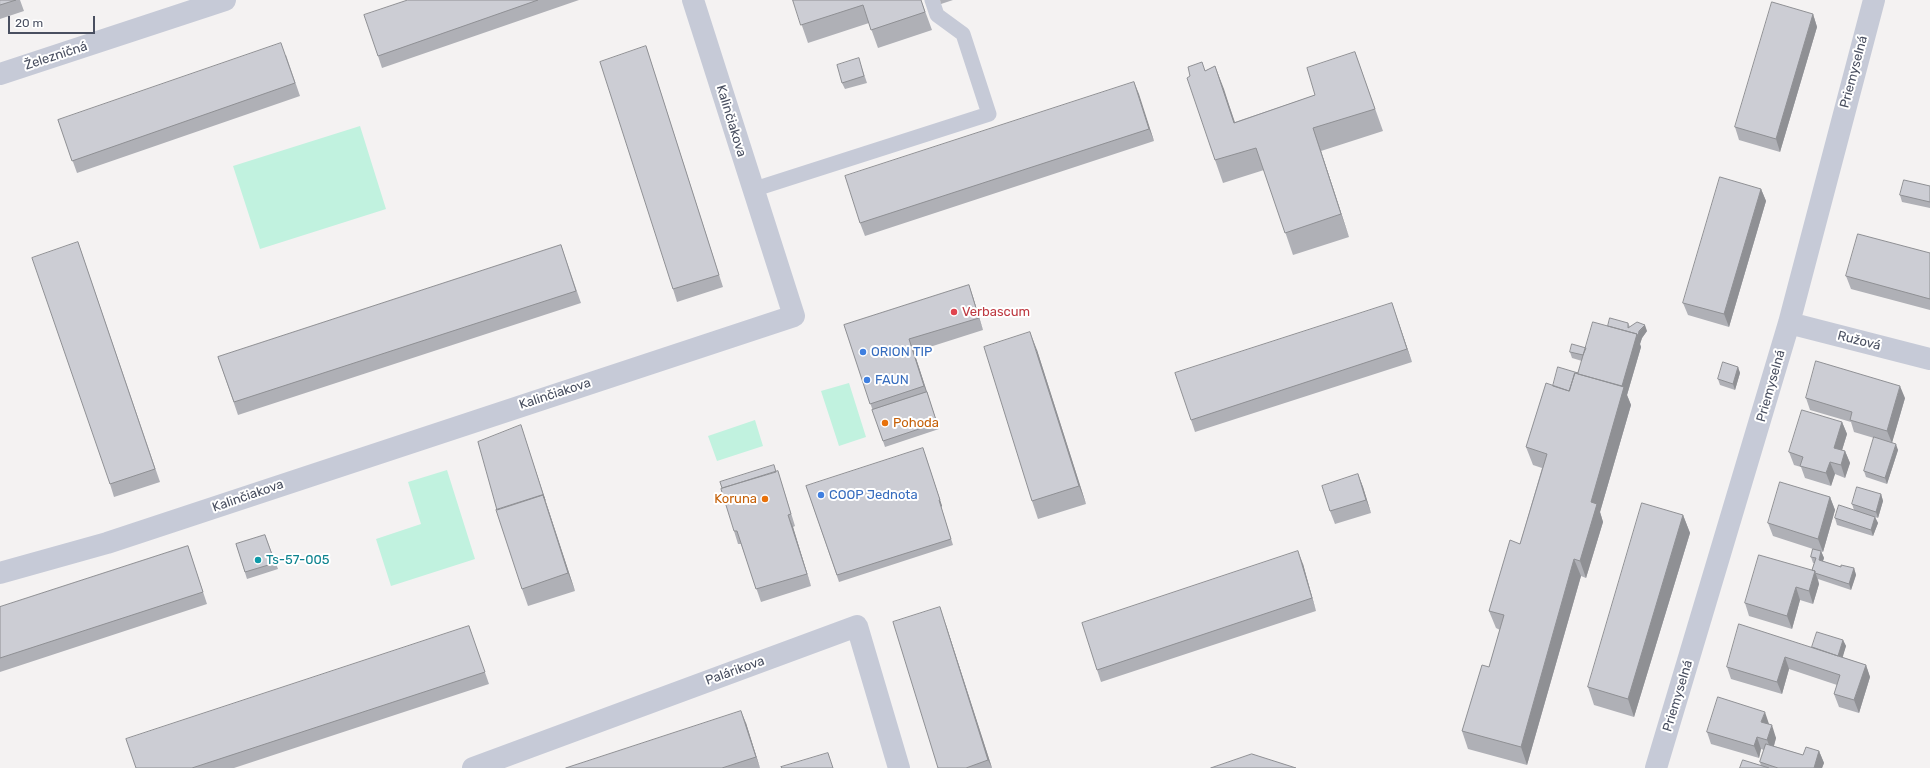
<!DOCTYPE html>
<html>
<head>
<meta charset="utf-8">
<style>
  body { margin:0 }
  #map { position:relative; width:1930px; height:768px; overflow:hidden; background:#f4f2f2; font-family:Rubik,sans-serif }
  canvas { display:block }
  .scale { position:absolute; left:8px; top:16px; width:87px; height:18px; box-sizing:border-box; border:2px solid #494f60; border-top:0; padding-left:5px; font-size:12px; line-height:14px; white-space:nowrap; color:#494f60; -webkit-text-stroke:3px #fff; paint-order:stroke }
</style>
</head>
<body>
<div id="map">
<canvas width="1930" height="768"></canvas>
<div class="scale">20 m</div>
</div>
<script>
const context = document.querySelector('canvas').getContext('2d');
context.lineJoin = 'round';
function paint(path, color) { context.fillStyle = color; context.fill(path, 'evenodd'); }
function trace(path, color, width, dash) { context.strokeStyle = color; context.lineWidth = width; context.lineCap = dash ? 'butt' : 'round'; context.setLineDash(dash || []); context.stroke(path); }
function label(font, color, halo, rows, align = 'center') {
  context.font = font + ' Rubik,sans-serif'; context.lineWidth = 4; context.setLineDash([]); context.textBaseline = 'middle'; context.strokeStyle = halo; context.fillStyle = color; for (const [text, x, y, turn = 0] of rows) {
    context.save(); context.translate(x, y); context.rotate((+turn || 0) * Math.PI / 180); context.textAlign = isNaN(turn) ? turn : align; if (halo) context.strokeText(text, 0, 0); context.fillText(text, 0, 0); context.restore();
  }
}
const green = new Path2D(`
  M360 126 386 209 260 249 233 166Z
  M849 383 866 437 839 446 821 391Z
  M755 420 763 446 717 461 708 436Z
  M447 470 475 559 391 586 376 539 421 524 408 482Z`);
const service = new Path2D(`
  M752 190 989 114 963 34 937 15 932 0`);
const minor = new Path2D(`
  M0 74 225 0
  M1789 323 1930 359
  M0 573 107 543 794 316 693 0
  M473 768 857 626 899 768
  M1656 768 1789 323 1874 0`);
const wall = new Path2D(`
  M0 0H20L24 11 0 19Z
  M408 0H579L382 68 378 56Z
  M793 0H921L932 30 878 48 869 23 808 43Z
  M940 0H953L941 4Z
  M1813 14 1817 27 1780 152 1739 140 1735 127Z
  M646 46 723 287 677 302 673 289Z
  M1355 52 1383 131 1321 151 1349 237 1293 255 1264 170 1223 183 1215 160 1205 71 1215 66 1235 122 1315 95Z
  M286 55 300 96 77 173 58 120Z
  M861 65 867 83 845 89 842 83Z
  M1134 82 1154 141 865 236 860 223Z
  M1930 186V208L1902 202 1900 195Z
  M1761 189 1766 201 1729 327 1688 315 1683 303Z
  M78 242 160 482 114 497 110 484Z
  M561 245 581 303 238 415 218 357Z
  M1930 253V310L1851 289 1846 276Z
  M969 285 973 297 983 330 914 352 939 429 885 447 844 325Z
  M1392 303 1412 362 1195 432 1191 420Z
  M1628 323 1630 327 1647 331 1642 338 1640 344 1641 347 1627 395 1631 405 1600 512 1603 522 1586 578 1581 576 1527 765 1468 749 1462 731 1489 667 1500 630 1496 628 1489 611 1520 544 1542 468 1533 465 1526 447 1553 386 1578 373 1582 361 1572 358 1570 352 1586 348 1608 326Z
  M1037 350 1086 504 1038 519 1032 501Z
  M1738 367 1740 373 1735 390 1720 385 1718 379Z
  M1806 398H1905L1892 442 1898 450 1887 484 1866 477 1864 471 1874 438 1854 432 1851 422 1810 410Z
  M1842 422 1847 434 1842 450 1845 451 1850 463 1845 478 1835 474 1831 486 1805 478 1801 467 1794 465 1789 452Z
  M525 438 575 591 528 606 522 589Z
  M925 454 942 506 941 507 953 545 839 582 806 486Z
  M776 472 782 484 795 526 793 527 811 586 761 602 741 544H738L734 531Z
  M1358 474 1363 487 1371 513 1335 524 1330 511Z
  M1881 494 1883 501 1878 518 1875 517 1878 523 1873 536 1837 525 1835 518 1854 510 1852 504Z
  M1830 497 1835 510 1823 552 1821 551 1824 558 1823 561 1841 567 1854 568 1856 575 1851 590 1818 579 1819 584 1813 604 1800 600 1792 629 1749 616 1745 603 1812 570 1814 563H1813L1811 557 1813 549 1773 536 1768 523Z
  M1683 515 1690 533 1634 717 1594 705 1588 687Z
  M265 535 278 569 247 579 236 544Z
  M188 546 207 604 0 672V607Z
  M1303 564 1316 611 1101 682 1097 670Z
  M946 625 992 768H938Z
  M469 626 489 684 234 768H136Z
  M1843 640 1846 646 1842 657 1866 665 1870 677 1859 713 1839 707 1834 694 1837 685 1789 669 1782 694 1731 679 1727 667Z
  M746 723 760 768H566Z
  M1769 725 1776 738 1774 746 1803 755 1819 751 1824 763 1822 768H1740L1761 766 1760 762 1764 750 1761 749 1759 758 1711 744 1707 732Z`);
const shadedWall = new Path2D(`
  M1813 14 1817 27 1780 152 1776 139Z
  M1215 66 1224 89 1242 145 1234 123Z
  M1134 82 1139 94 1154 141 1149 129Z
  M1313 128 1321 151 1349 237 1341 214Z
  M1761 189 1766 201 1729 327 1724 314Z
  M969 285 973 297 983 330 979 318Z
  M1392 303 1396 315 1412 362 1407 349Z
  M1645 325 1647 331 1642 338 1640 344 1641 347 1627 395 1631 405 1600 512 1603 522 1586 578 1580 561 1591 502 1620 390 1637 334Z
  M1030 332 1037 350 1086 504 1079 486Z
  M909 339 914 352 939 429 924 386Z
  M1738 367 1740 373 1735 390 1733 384Z
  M1900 386 1905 398 1892 443 1887 431Z
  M1842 422 1847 434 1839 460 1834 448Z
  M521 425 525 438 575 591 568 573Z
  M1896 444 1898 450 1887 484 1885 478Z
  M1845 451 1850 463 1845 478 1841 465Z
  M925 454 942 506 941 507 953 545 939 500Z
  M1830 462 1835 474 1831 486 1826 473Z
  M1358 474 1363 487 1371 513 1366 500Z
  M1881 494 1883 501 1878 518 1876 512Z
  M1830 497 1835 510 1823 552 1818 539Z
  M788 515 793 527 811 586 807 574Z
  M1683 515 1690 533 1634 717 1628 699Z
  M1875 517 1878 523 1873 536 1871 530Z
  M1298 551 1303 564 1316 611 1312 598Z
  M1821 551 1824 558 1821 566 1819 560Z
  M1574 559 1581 576 1527 765 1521 747Z
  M1854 568 1856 575 1851 590 1849 584Z
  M1815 571 1819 584 1813 604 1809 591Z
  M1796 587 1800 600 1792 629 1787 616Z
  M940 607 946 625 992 768 988 760Z
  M1843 640 1846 646 1841 663 1838 656Z
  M1785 657 1789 669 1782 694 1777 682Z
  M1866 665 1870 677 1859 713 1854 700Z
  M741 711 746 723 760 768 756 757Z
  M1765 712 1769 724 1766 735 1761 722Z
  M1772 725 1776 738 1772 752 1767 740Z
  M1757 737 1761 749 1759 758 1754 746Z
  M1819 751 1824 763 1822 768H1814Z`);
const building = new Path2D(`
  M0 0H16L0 5Z
  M408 0H538L378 56 364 15Z
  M793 0H921L925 12 871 30 863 5 801 25Z
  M1772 2 1813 14 1776 139 1735 127Z
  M281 43 295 83 72 161 58 120Z
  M646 46 719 275 673 289 600 62Z
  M1355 52 1375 109 1313 128 1341 214 1285 233 1256 148 1215 160 1187 78 1190 76 1188 67 1202 62 1205 71 1215 66 1234 123 1315 95 1307 68Z
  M859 58 864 76 842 83 837 65Z
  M1134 82 1149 129 860 223 845 176Z
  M1720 177 1761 189 1724 314 1683 303Z
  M1904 180 1930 186V202L1900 195Z
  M1858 234 1930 253V299L1846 276Z
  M78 242 155 469 110 484 32 258Z
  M561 245 576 291 234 402 218 357Z
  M969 285 979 318 909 339 924 386 870 404 844 325Z
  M1392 303 1407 349 1191 420 1175 373Z
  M1610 318 1628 323V328L1637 322 1645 325 1639 331 1638 337 1637 334 1608 326Z
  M1593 322 1637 334 1622 386 1578 374Z
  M1030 332 1079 486 1032 501 984 347Z
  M1572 344 1586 348 1583 355 1570 352Z
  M1816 361 1900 386 1887 431 1850 420 1852 412 1806 398Z
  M1723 362 1738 367 1733 384 1718 379Z
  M1558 367 1578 373H1575L1569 391 1553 386Z
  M1575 373 1624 387 1591 502 1597 504 1580 561 1574 559 1521 747 1462 731 1482 665 1489 667 1504 615 1489 611 1510 540 1520 544 1547 454 1526 447 1546 383 1569 391Z
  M927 392 937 423 883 441 872 410Z
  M1802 410 1842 422 1834 448 1845 451 1841 465 1830 462 1826 473 1800 466 1803 457 1789 452Z
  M521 425 545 500 543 495 497 510 478 442Z
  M1874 437 1896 444 1885 478 1864 471Z
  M923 448 940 500H939L951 539 837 575 806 486Z
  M774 465 776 472 722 488 720 482Z
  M778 471 791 514 788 515 807 574 756 589 737 531H734L721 489Z
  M1358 474 1366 500 1330 511 1322 486Z
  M1780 482 1830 497 1818 539 1768 523Z
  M1857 487 1881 494 1876 512 1852 504Z
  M543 495 568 573 522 589 496 510Z
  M1642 503 1683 515 1628 699 1588 687Z
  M1839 505 1875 517 1871 530 1835 518Z
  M265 535 275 563 245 572 236 544Z
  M188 546 203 592 0 658V607Z
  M1813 549 1821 551 1819 560 1841 567V565L1854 568 1849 584 1815 573V571L1812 570 1816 558 1811 557Z
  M1298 551 1312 598 1097 670 1082 623Z
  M1759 555 1815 571 1809 591 1796 587 1787 616 1745 603Z
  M940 607 988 760 966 768H938L893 622Z
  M1739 624 1866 665 1854 700 1834 694 1840 675 1785 657 1777 682 1727 667Z
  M469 626 485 672 192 768H136L126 739Z
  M1817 632 1843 640 1838 656 1812 647Z
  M1718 697 1765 712 1761 722 1772 725 1767 740 1757 737 1754 746 1707 732Z
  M741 711 756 757 722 768H566Z
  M1766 744 1803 755 1806 747 1819 751 1814 768H1778L1760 762Z
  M828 753 833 768H782L781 767Z
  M1252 754 1296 768H1211Z
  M1743 760 1769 768H1740Z`);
const markers = [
  [954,312,4,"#e0444e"],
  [863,352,4,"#3f7fe0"],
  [867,380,4,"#3f7fe0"],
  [885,423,4,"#e8710a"],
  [821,495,4,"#3f7fe0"],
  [765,499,4,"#e8710a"],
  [258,560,4,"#0f9aa8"]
];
const streetNames = [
  ["Železničná",56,56,-18],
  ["Priemyselná",1854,72,-75],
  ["Kalinčiakova",731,121,73],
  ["Ružová",1859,341,14],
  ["Priemyselná",1771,386,-74],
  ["Kalinčiakova",555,394,-18],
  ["Kalinčiakova",248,496,-19],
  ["Palárikova",735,671,-20],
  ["Priemyselná",1678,696,-73]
];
const healthNames = [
  ["Verbascum",962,312]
];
const shopNames = [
  ["ORION TIP",871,352],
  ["FAUN",875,380],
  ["COOP Jednota",829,495]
];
const foodNames = [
  ["Pohoda",893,423],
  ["Koruna",757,499,"right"]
];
const cultureNames = [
  ["Ts-57-005",266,560]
];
paint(green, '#c1f2df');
trace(service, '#c6cad7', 15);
trace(minor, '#c6cad7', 22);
paint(wall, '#afb0b6');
paint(shadedWall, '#8f9094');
paint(building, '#cccdd4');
trace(building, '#8f9094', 1);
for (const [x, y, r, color] of markers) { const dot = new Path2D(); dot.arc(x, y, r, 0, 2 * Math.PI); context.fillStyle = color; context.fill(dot); trace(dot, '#fff', 1.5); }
label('13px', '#494f60', '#fff', streetNames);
label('13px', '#be3a42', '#fff', healthNames, 'left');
label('13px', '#366cbe', '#fff', shopNames, 'left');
label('13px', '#c56008', '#fff', foodNames, 'left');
label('13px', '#0d838f', '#fff', cultureNames, 'left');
</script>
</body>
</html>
